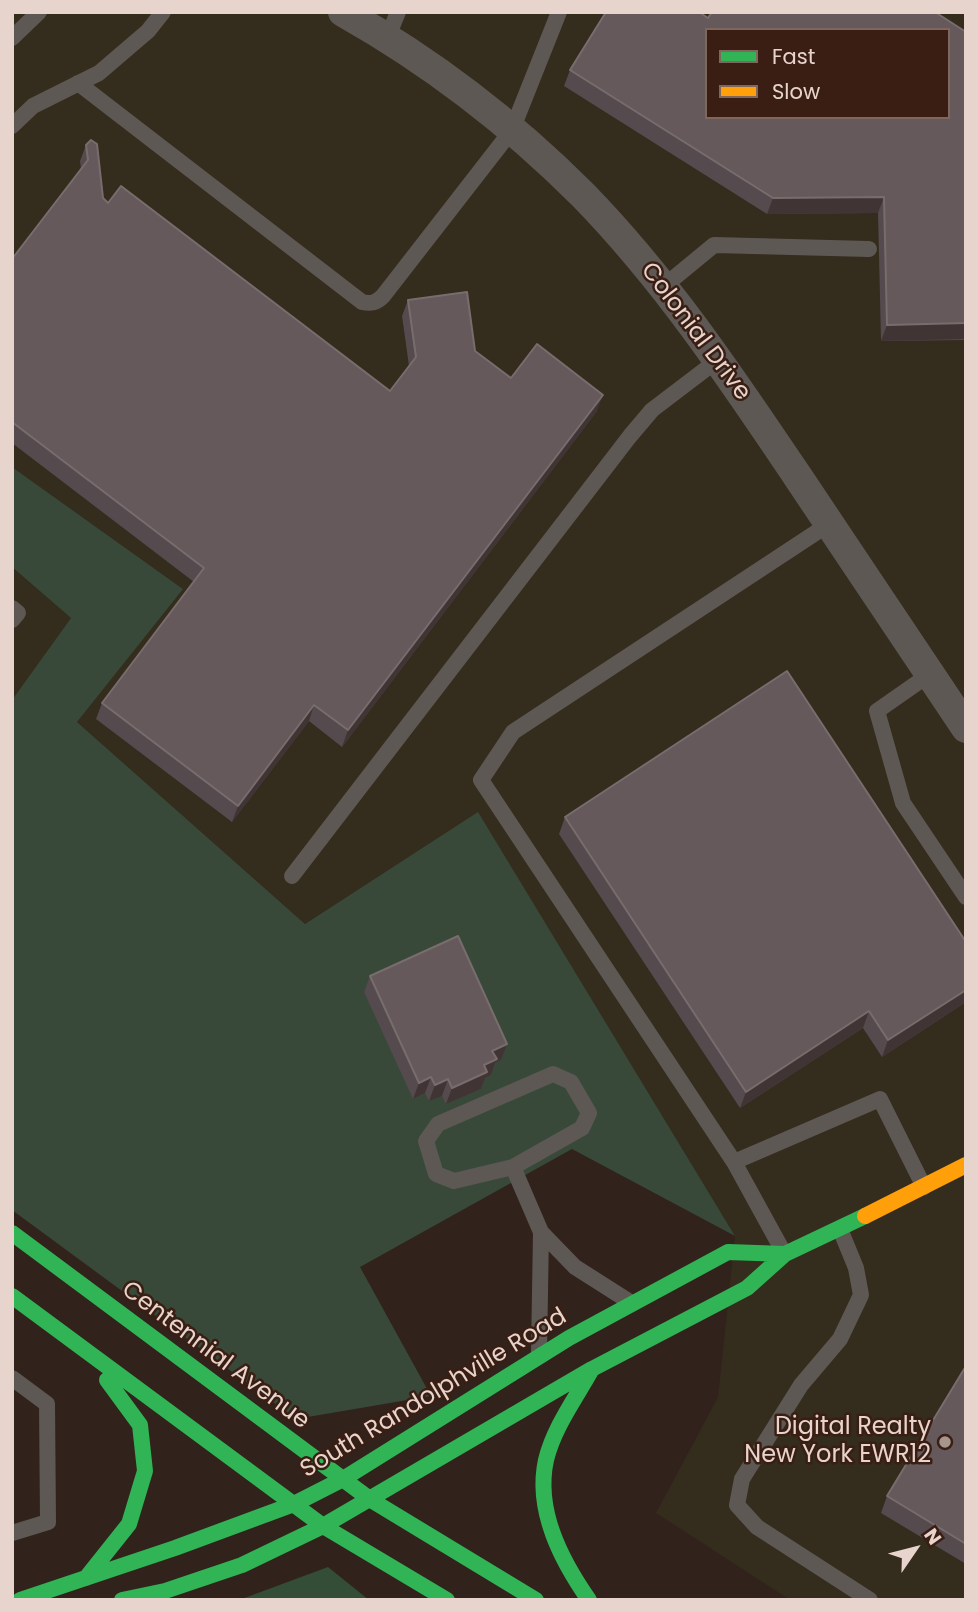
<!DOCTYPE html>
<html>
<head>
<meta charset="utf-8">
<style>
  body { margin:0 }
  #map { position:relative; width:978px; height:1612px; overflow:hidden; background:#31221c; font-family:Poppins,sans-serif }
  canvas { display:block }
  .frame { position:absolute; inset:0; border:14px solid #e7d4cc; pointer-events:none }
  .legend { position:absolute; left:705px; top:28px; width:245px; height:91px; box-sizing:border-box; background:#3a1e13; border:2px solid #7f675d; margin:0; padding:9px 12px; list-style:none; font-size:21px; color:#e7d4cc }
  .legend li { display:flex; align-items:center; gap:14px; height:35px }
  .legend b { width:35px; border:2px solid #7f675d }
  .north { position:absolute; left:880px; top:1514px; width:70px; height:70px; -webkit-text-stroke:5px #3a1e13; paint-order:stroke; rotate:55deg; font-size:19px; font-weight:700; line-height:28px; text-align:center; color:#e7d4cc }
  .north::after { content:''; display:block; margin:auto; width:24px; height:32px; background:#e7d4cc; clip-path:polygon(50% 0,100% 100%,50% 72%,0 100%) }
</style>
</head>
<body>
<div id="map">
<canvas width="978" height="1612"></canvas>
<div class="frame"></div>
<ul class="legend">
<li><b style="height:9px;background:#30b455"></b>Fast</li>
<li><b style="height:9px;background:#ff9f0a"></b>Slow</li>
</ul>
<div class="north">N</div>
</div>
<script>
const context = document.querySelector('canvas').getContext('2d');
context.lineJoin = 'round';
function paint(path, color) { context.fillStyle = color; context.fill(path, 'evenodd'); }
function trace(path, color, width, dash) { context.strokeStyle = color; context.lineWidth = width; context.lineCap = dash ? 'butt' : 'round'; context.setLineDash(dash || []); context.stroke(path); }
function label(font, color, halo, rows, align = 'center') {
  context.font = font + ' Poppins,sans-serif'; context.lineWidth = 5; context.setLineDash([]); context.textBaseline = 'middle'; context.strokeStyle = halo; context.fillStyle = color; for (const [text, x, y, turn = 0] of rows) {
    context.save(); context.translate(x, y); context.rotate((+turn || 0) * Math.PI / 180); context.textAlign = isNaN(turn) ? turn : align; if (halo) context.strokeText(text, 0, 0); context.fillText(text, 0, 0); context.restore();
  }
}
const industrial = new Path2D(`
  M12 12H966V1600H790L656 1513 718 1397 735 1236 478 813 305 924 77 722 182 588 12 467ZM707 30H948V117H707Z
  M12 567 71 618 12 700Z`);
const green = new Path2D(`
  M12 467 183 589 77 722 305 924 478 812 735 1236 572 1149 360 1267 431 1396 296 1419 12 1210V700L71 618 12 567Z`);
const forest = new Path2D(`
  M328 1567 369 1600H239Z`);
const lane = new Path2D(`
  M12 38 39 12
  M387 39 398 12
  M78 83 362 302C371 304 376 303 383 296L512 130 559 12
  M12 126 33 106 99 73 148 31 163 12
  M663 287 714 245 869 249
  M12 608 18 613 12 620
  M930 674 877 711 903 803 966 897
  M292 876 630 436 652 410 719 359
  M553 1074 571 1082 589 1113 582 1128 513 1167 454 1181 436 1174 426 1141 438 1124Z
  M734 1162 880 1099 924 1187
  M513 1167 541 1232 575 1267 630 1302
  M840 1229 856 1268 861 1295 840 1339 801 1385 742 1479 737 1505 757 1527 870 1600
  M784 1253 734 1162 481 780 513 732 829 524
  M539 1352 541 1232
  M12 1378 47 1404 48 1522 12 1533`);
const street = new Path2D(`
  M343 12C430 61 512 124 583 195 666 280 732 379 798 477 854 561 910 644 966 728`);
const fast = new Path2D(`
  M12 1233 371 1500 536 1600
  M12 1296 323 1526 447 1600
  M86 1578 129 1524 145 1471 140 1425 107 1380
  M20 1600 175 1548 294 1504 343 1479 569 1338 728 1252 785 1254
  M122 1600 165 1591 242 1565 323 1526 592 1369 747 1288 785 1254 865 1216
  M589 1600C561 1560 535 1510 546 1460 554 1427 576 1398 592 1369`);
const slow = new Path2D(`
  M865 1216 966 1165`);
const wall = new Path2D(`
  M935 12 966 340 881 341 878 213 767 214 564 86 570 70 708 18Z
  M86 145 103 198 390 391 409 366 402 316 408 300 511 378 597 411 342 747 309 721 232 822 96 719 102 703 194 582 12 443V259L81 169 80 161Z
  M565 817 966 942V1002L882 1057 863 1028 740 1108 559 834Z
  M370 976 501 1060 495 1063 491 1075 485 1078 481 1089 446 1104 442 1096 429 1101 425 1093 413 1099 364 992Z
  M966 1366V1564L881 1513 887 1496Z`);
const shadedWall = new Path2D(`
  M884 197 878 213 767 214 773 198Z
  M966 323V339L881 341 887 325Z
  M603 395 597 411 342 747 348 730Z
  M314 705 309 721 232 822 238 806Z
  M966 990V1002L882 1057 888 1040Z
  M869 1011 863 1028 740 1108 746 1092Z
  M507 1044 501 1060 495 1063 491 1075 485 1078 481 1089 446 1104 452 1088 484 1065 492 1051Z
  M431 1077 425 1093 413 1099 419 1083Z
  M448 1079 442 1096 429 1101 435 1085Z`);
const building = new Path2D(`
  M606 12H699L708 18 712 12H935L966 32V323L887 325 884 197 773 198 570 70ZM707 30H948V117H707Z
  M91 140 97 144 103 198 108 203 121 186 390 391 416 357 408 300 467 292 475 351 511 378 537 344 603 395 348 730 314 705 238 806 102 703 204 568 12 422V259L88 160 86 145Z
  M787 671 966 942V990L888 1040 869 1011 746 1092 565 817Z
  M458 936 507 1044 492 1051 497 1059 484 1065 487 1072 452 1088 448 1079 435 1085 431 1077 419 1083 370 976Z
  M966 1366V1544L887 1496Z`);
const markers = [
  [945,1442,7,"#a7968e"]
];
const streetNames = [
  ["Colonial Drive",695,332,53],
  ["Centennial Avenue",215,1356,37],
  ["South Randolphville Road",434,1394,-31]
];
const poiNames = [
  ["Digital Realty",931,1428],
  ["New York EWR12",931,1456]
];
paint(industrial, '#342c1c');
paint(green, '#384939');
paint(forest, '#334d36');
trace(lane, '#5d5854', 16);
trace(street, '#5d5854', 30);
trace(fast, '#30b455', 16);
trace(slow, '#ff9f0a', 16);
paint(wall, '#554a4e');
paint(shadedWall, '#403434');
paint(building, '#65595b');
trace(building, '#796c6d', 2);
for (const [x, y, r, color] of markers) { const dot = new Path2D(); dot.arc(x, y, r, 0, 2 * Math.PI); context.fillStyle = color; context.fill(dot); trace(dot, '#3a1e13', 2.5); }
label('24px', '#e7d4cc', '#3a1e13', streetNames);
label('24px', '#e7d4cc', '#3a1e13', poiNames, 'right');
</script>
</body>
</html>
